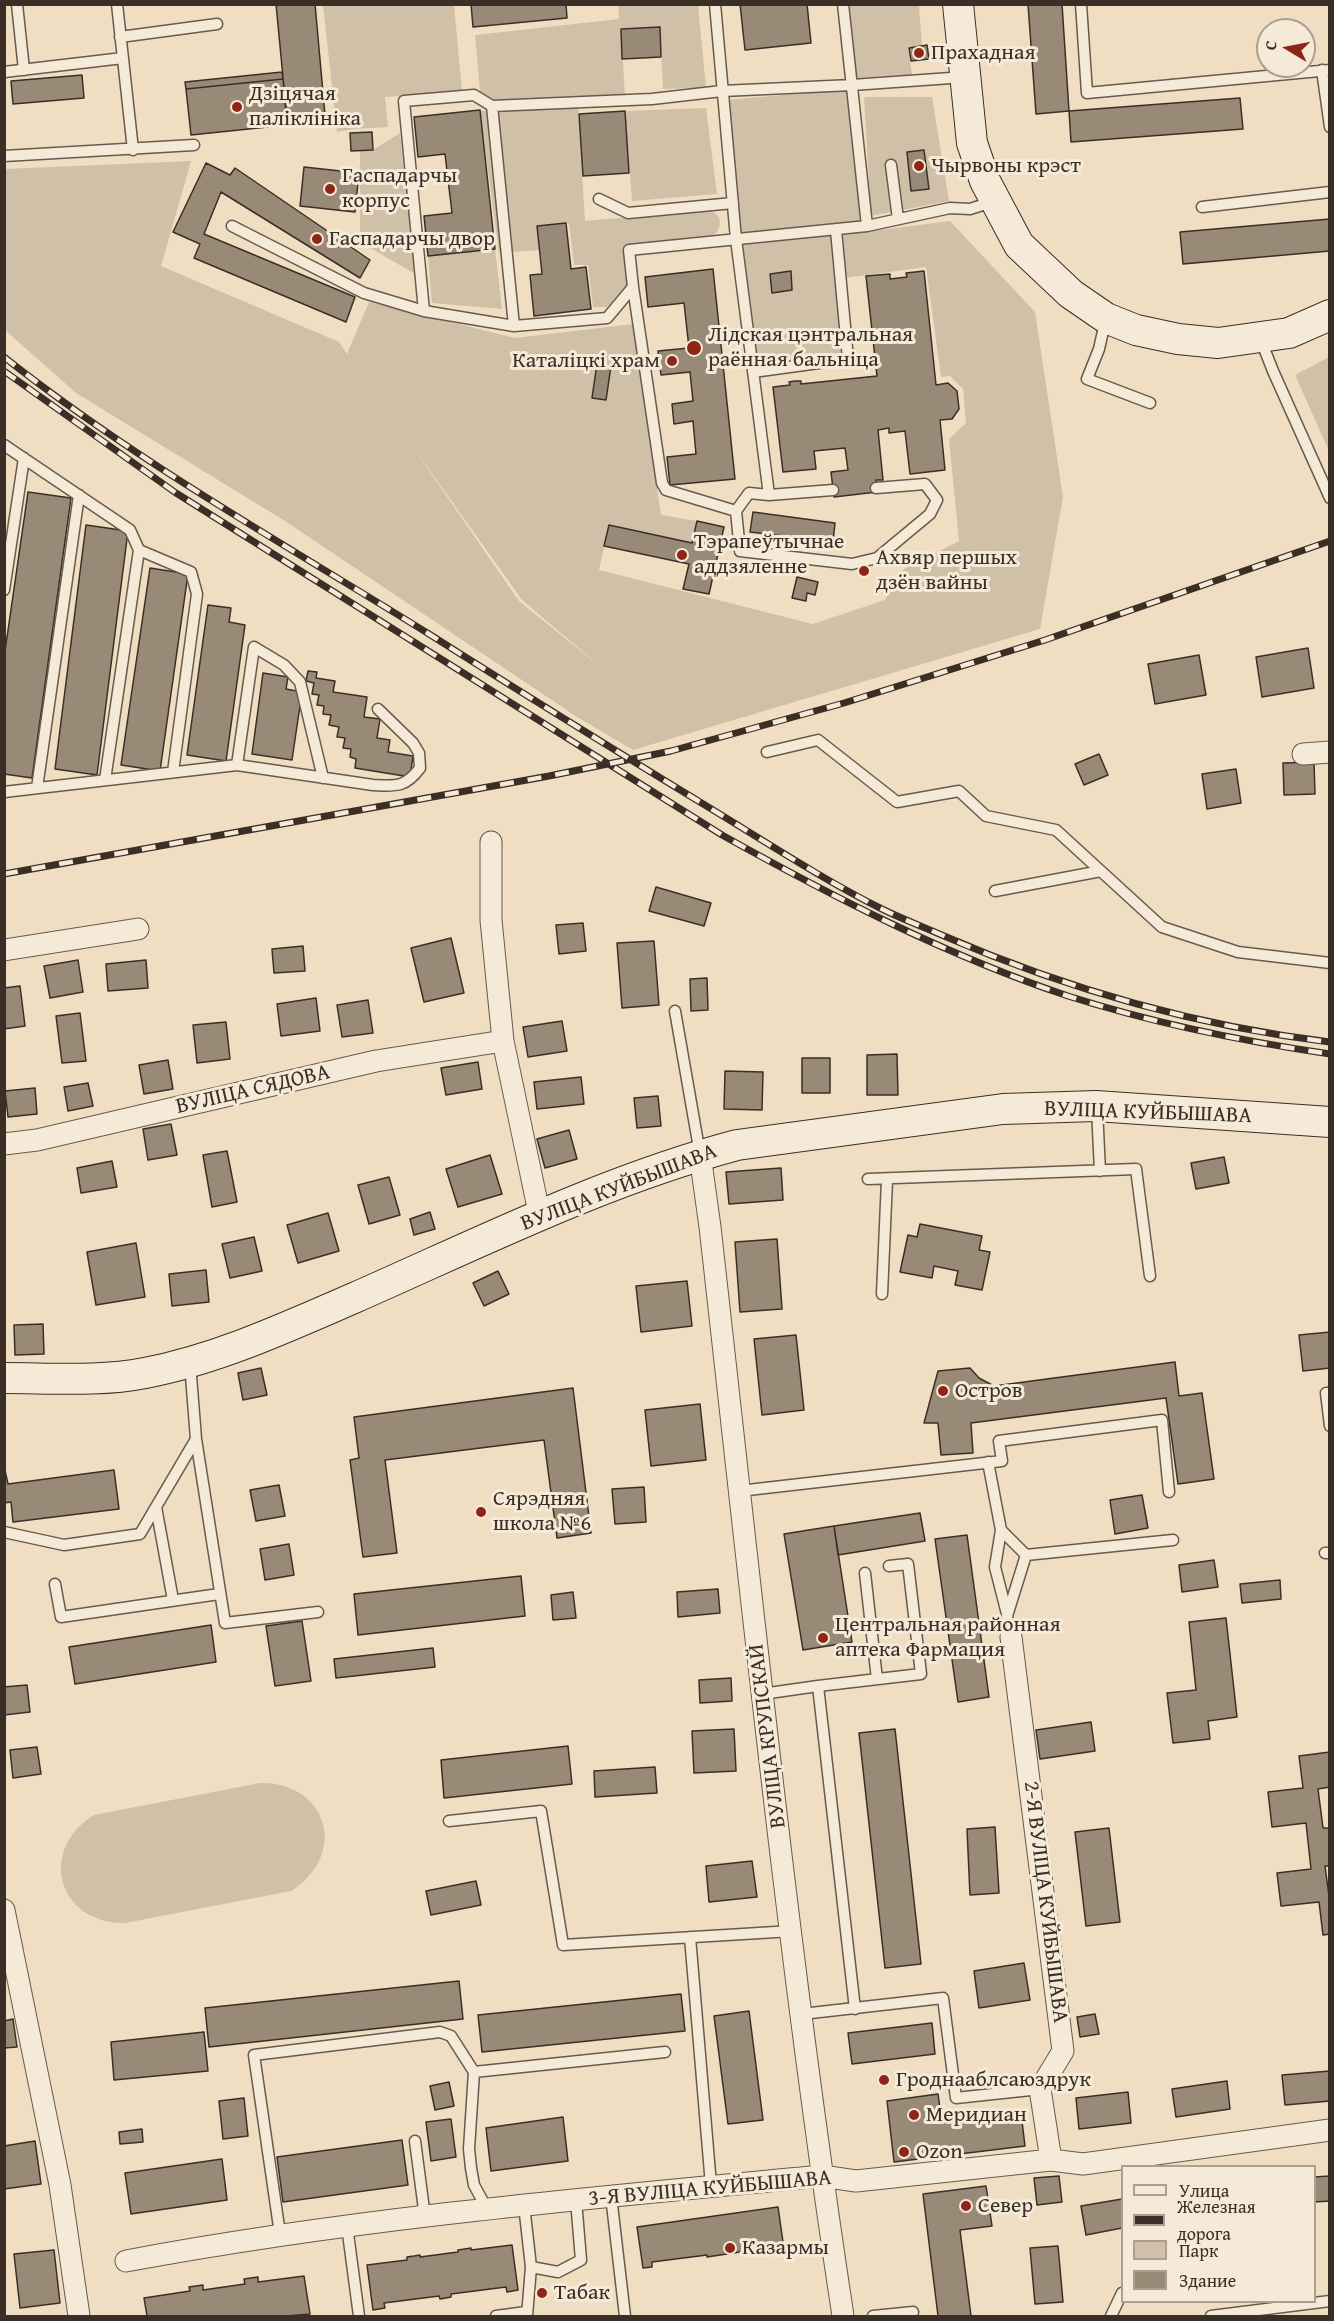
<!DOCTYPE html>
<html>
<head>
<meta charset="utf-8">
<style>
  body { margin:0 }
  #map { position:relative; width:1334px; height:2321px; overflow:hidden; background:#efdec2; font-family:"Gentium Book Plus",serif }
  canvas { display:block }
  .frame { position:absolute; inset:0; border:6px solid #3b2e26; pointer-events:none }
  .legend { position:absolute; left:1121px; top:2165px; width:195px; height:138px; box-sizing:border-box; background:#f5ead7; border:2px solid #ab9f90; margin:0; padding:8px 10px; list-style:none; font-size:18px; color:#3b2e26 }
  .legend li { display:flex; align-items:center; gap:12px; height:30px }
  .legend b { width:30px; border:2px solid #ab9f90 }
  .north { position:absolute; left:1256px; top:18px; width:60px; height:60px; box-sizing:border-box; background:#f5ead7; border:2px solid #ab9f90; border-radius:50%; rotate:280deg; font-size:16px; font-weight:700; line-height:24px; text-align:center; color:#3b2e26 }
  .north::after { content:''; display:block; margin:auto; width:21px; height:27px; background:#8f2418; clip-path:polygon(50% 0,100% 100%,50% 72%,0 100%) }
</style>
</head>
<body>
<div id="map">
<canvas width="1334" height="2321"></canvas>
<div class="frame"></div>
<ul class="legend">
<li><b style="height:8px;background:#f5ead7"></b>Улица</li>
<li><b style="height:8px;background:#3b2e26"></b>Железная дорога</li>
<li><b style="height:16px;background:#d0c0a7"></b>Парк</li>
<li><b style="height:16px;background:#998a77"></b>Здание</li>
</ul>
<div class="north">С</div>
</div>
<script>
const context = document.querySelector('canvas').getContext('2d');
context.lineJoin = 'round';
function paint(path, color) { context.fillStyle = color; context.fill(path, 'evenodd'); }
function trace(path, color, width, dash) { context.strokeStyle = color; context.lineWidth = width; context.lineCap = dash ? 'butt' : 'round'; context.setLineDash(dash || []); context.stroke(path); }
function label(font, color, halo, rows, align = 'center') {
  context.font = font + ' "Gentium Book Plus",serif'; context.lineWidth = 6; context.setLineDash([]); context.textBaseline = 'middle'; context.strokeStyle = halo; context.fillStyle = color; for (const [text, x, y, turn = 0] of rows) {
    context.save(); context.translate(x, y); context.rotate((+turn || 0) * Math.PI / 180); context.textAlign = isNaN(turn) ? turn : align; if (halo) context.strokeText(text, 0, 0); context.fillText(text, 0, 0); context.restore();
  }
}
const green = new Path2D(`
  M323 5H454L462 92 385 97 388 127 353 129 337 132Z
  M618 5H698L706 88 663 89 660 27 621 30 625 97 502 104 480 91 475 35 619 19Z
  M849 5H919L922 46 908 47 912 75 856 78Z
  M850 89 860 223 739 236 727 100Z
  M864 97H932L949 201 871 216Z
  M578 104 585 221 709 210C726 217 721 230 709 240L627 249 628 283 607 307H593L588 265H574L569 223 537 226 539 250 499 253 480 111Z
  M706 108 717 194 632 201 625 111Z
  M400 133 415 274 360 242V151L373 150Z
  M191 161 161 266 339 342 347 354 369 302 515 338 633 324 661 515 697 521 692 543 609 525 599 570 813 624 885 600 904 569 959 541 949 439 966 423 963 389 950 376 941 377 926 267 845 278 842 235 950 221 1035 312 1063 497 1040 629 633 750 577 717 285 521 76 393 5 330V169ZM410 443 522 600 603 669 519 601Z
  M833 234 844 356 756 369 740 243Z
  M495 249 502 309 432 303 428 256Z
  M1329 357V451L1295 375Z
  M260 1783C328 1782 349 1855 291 1891L125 1923C58 1924 37 1850 94 1815Z`);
const building = new Path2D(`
  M276 4H315L325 115 287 119Z
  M471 4H566L567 18 473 27Z
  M740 4H807L811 43 745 50Z
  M1028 4H1062L1069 111 1036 114Z
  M660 27 661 57 622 59 621 29Z
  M927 45 929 59 911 61 909 48Z
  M282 72 283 79 186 89 185 82Z
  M82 75 84 98 13 104 11 81Z
  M283 79 287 125 191 135 186 89Z
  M1240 98 1243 129 1071 142 1069 111Z
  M480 110 495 249 428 256 424 216 452 213 445 154 418 157 414 117Z
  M625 111 629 173 583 176 579 114Z
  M372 132 373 150 351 151 350 133Z
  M924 150 929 189 911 191 907 152Z
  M206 163 230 175 235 168 370 260 360 278 221 192 204 234 355 297 346 322 194 258 200 244 173 232Z
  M304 167 359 173 355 212 300 206Z
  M1330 219V251L1183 264 1180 232Z
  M566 223 571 269 586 267 591 309 534 316 530 275 542 274 537 226Z
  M713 269 735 479 670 485 667 457 696 454 693 421 674 424 672 404 693 401 690 372 661 375 658 351 689 348 684 303 648 307 645 277Z
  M791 271 792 290 772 293 770 274Z
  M924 271 936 385 948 383 957 391 959 409 952 419 940 420 945 470 910 474 905 431 889 433V428L878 430 883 480H876L877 492 834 497 831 472 848 470 845 448 814 451 816 469 783 472 773 387 790 385 789 382 795 381H801V384L877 376 866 276 890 274V279L907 277 906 273Z
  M597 364 611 366 606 400 592 398Z
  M28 492 71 498 32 778 4 774V658Z
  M753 512 835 523 833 542 750 532Z
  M697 521 724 527 709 594 683 589 689 564 604 546 609 525 692 543Z
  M86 525 128 531 97 775 55 769Z
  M150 568 188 574 160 771 121 765Z
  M797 577 818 582 815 595 807 593 806 601 792 598Z
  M208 605 231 608 229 622 245 625 226 761 187 755Z
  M1308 648 1314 688 1262 697 1256 657Z
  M1199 655 1206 695 1155 704 1148 664Z
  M308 671 317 672 316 678 335 681 333 692 367 697 364 717 380 719 377 738 390 740 388 752 413 756 410 777 355 768 356 759 350 757 351 749 343 748 345 738 337 737 339 727 329 725 331 715 323 714 324 706 317 705 319 695 312 694 314 683 306 681Z
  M263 673 288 677 286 689 302 692 292 760 252 754Z
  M1099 754 1108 775 1084 785 1075 764Z
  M1314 762 1315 794 1284 795 1283 763Z
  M1236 769 1241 803 1207 809 1202 774Z
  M656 887 711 903 704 926 649 911Z
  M583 923 586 951 559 954 556 925Z
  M451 938 464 993 424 1002 411 948Z
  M654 941 659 1005 622 1008 617 943Z
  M303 946 305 971 274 973 272 949Z
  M78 960 83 992 50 998 44 966Z
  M146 960 148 988 108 991 106 964Z
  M707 978 708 1010 691 1011 690 979Z
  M20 986 25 1026 4 1029V988Z
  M316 998 320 1031 281 1036 277 1004Z
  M368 1000 373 1033 342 1037 337 1005Z
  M80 1013 86 1061 62 1063 56 1016Z
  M562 1021 567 1051 528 1057 523 1027Z
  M226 1022 230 1059 197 1063 193 1025Z
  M897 1054 898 1095H867V1055Z
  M802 1058H830V1093H802Z
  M168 1060 173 1089 144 1094 139 1065Z
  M478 1062 482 1089 446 1095 441 1068Z
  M725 1071 763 1072 762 1110 724 1109Z
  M581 1077 584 1104 537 1109 534 1082Z
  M88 1083 93 1106 68 1111 64 1087Z
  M35 1088 37 1114 8 1117 5 1091Z
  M658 1096 661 1126 637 1128 634 1098Z
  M171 1124 177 1155 148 1160 143 1129Z
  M569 1130 577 1159 545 1168 537 1139Z
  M227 1151 237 1202 212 1207 203 1155Z
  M490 1155 502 1194 458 1207 446 1169Z
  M1224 1157 1229 1183 1196 1189 1191 1163Z
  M112 1161 117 1187 81 1193 77 1168Z
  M781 1168 783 1200 729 1204 726 1172Z
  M389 1177 400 1215 369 1224 358 1185Z
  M430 1212 435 1229 414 1235 410 1219Z
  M328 1213 339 1251 298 1263 287 1225Z
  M920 1224 982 1236 979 1250 990 1252 982 1290 955 1285 958 1271 934 1266 932 1278 900 1272 908 1235 917 1237Z
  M254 1237 262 1271 230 1278 222 1244Z
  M777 1239 782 1309 740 1312 735 1242Z
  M136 1243 145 1297 96 1305 87 1252Z
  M206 1270 209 1302 172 1306 169 1274Z
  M498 1271 509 1294 484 1306 473 1283Z
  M687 1281 692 1326 641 1332 636 1286Z
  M43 1324 44 1354 15 1355 14 1325Z
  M1330 1332V1368L1303 1371 1299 1335Z
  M796 1335 804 1410 762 1415 754 1339Z
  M1175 1362 1179 1396 1202 1393 1214 1479 1178 1484 1166 1398 971 1423 973 1453 941 1455 938 1423H924L938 1371 970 1368 979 1378 994 1386Z
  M261 1368 267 1395 243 1400 238 1373Z
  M573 1388 591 1533 557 1538 544 1440 385 1460 397 1553 363 1557 350 1460 359 1458 354 1417Z
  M700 1404 706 1460 651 1466 645 1410Z
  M4 1466 8 1484 114 1470 119 1509 13 1522 11 1502 4 1503Z
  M279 1485 285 1516 256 1521 250 1490Z
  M644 1487 646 1522 615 1524 612 1489Z
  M1142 1495 1148 1528 1115 1534 1110 1500Z
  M920 1513 925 1541 838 1555 834 1526Z
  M834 1526 852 1642 803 1650 784 1534Z
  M967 1535 989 1697 958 1702 935 1539Z
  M289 1544 294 1575 265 1580 260 1549Z
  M1214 1560 1218 1587 1182 1592 1179 1565Z
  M521 1576 525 1616 358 1635 354 1594Z
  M1280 1580 1281 1599 1242 1603 1240 1584Z
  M718 1589 720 1613 678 1617 677 1592Z
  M573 1592 576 1618 553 1620 551 1595Z
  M1226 1618 1237 1717 1208 1721 1210 1739 1173 1743 1167 1693 1196 1690 1189 1622Z
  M302 1621 311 1681 275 1686 266 1626Z
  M211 1625 216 1662 75 1684 69 1647Z
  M433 1648 435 1667 336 1678 334 1659Z
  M731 1678 732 1701 700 1703 699 1680Z
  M27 1685 30 1712 4 1715V1687Z
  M1091 1722 1095 1751 1040 1759 1036 1730Z
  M734 1729 736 1771 694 1773 692 1731Z
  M895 1729 921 1964 885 1968 859 1733Z
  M568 1746 572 1784 444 1798 441 1760Z
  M37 1747 41 1774 13 1778 10 1750Z
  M1330 1752V1787L1318 1789 1323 1828H1330V1866H1325L1330 1903V1934L1323 1935 1319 1902 1281 1906 1277 1873 1311 1869 1306 1823 1272 1827 1268 1792 1303 1788 1299 1756Z
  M655 1767 657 1793 595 1797 594 1771Z
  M995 1827 999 1893 970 1895 967 1829Z
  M1109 1828 1120 1922 1086 1926 1075 1832Z
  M752 1861 757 1897 709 1902 706 1866Z
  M476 1881 481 1905 431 1915 426 1891Z
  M1024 1963 1030 2000 979 2008 974 1971Z
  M459 1981 463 2019 209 2047 205 2008Z
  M681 1994 685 2031 482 2052 478 2015Z
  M749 2011 763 2120 728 2124 714 2016Z
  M1095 2014 1099 2034 1080 2037 1077 2017Z
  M13 2019 17 2047 4 2048V2021Z
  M932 2023 935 2054 852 2064 848 2033Z
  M204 2032 208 2071 114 2080 111 2042Z
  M1330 2071V2101L1285 2105 1282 2075Z
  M1227 2081 1230 2109 1176 2117 1172 2089Z
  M449 2082 454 2106 435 2110 430 2086Z
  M1128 2092 1131 2123 1079 2129 1076 2098Z
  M938 2094 942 2123 1021 2113 1025 2146 894 2162 887 2101Z
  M244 2098 248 2136 223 2139 219 2101Z
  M563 2117 568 2161 491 2171 486 2128Z
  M451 2119 456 2157 431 2161 426 2122Z
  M142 2129 143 2142 120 2144 119 2132Z
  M402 2140 408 2185 283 2202 277 2157Z
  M35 2141 41 2184 4 2189V2146Z
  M222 2159 227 2200 131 2214 125 2173Z
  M1059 2176 1062 2202 1037 2205 1034 2178Z
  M1330 2176V2201L1314 2202V2177Z
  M986 2186 992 2226 960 2230 971 2316H938L923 2194Z
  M1122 2199V2228L1086 2235 1081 2206Z
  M778 2207 784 2249 773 2250V2247L707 2257V2255L652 2262V2267L643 2268 637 2227Z
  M512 2245 518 2290 507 2292 506 2287 451 2294V2297L440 2299 439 2296 384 2303 385 2308 373 2310 367 2265 407 2260V2257L414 2256 420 2255V2257L458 2252V2250L471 2248V2250Z
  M1058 2246 1063 2302 1035 2304 1030 2248Z
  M54 2250 60 2303 20 2308 14 2254Z
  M304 2276 310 2314 286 2316H147L144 2298 190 2291 189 2287 203 2285V2290L245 2284 244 2279 258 2277V2282Z`);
const service = new Path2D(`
  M17 4 24 70
  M117 4 133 150
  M715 4 736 239 769 495 749 493 736 511 740 551 852 564 877 558 930 514 937 500 925 484 876 488
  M843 4 867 226
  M1081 4 1087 93 1330 70
  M120 37 217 24
  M1322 70 1330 127
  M4 72 123 58
  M492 106 514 326
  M4 156 194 145
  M891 165 898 219
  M599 199 628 213 733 203
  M1202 207 1330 192
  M232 226 364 293 424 311
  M633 287 629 250 867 226 950 208 970 209 992 202
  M1106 318 1099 349 1087 379 1150 403
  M1260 338 1273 371 1330 498
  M753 372 848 359 836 230
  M4 445 130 530 139 550 191 572 197 594 173 772
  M769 495 833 490
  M736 511 666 490 662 483 633 287 607 318 514 326 424 311 404 101 474 95 492 106 652 99 722 91 852 85 965 77
  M4 590 24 458
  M767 752 818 740 897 802 959 791 986 816 1056 830 1162 927 1238 952 1330 963
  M237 765 254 647 284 665 300 682 323 778
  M105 780 139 550
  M37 788 79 495
  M4 792 237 765 373 785C396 786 405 788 420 768L419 753 413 743 378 709
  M995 891 1101 871
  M675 1011 700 1154
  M1097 1109 1100 1171
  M868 1179 1136 1169 1150 1276
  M882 1294 887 1180
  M190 1363 196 1439 225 1623 318 1612
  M1330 1393H1326L1330 1426
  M988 1462 1001 1530 1026 1555 1007 1616 1011 1637
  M739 1491 1002 1461 999 1441 1162 1420 1169 1492
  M156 1507 173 1600
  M1001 1530 995 1567 1007 1614
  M4 1532 64 1545 140 1534 196 1439
  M1325 1553H1330
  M1026 1555 1173 1540
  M865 1573 877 1679
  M55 1584 61 1617 219 1594
  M818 1686 921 1674 908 1564 889 1566
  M762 1694 818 1686 855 2009
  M449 1821 541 1811 563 1945 792 1931
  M690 1937 711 2185
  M802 2014 943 1998 956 2098 1040 2089
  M474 2072 665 2052
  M415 2141 425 2217
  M611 2196 625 2316
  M524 2205 531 2267 558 2272 581 2260 576 2200
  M347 2226 359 2316
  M280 2234 254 2055 440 2032 451 2036 474 2072 469 2149 471 2168 474 2185 487 2209
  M496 2316 526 2312
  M527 2316 531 2267
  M873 2316 913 2312
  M1111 2316 1122 2293
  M1211 2316 1330 2301`);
const minor = new Path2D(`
  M1303 754 1330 752
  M491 842V920L503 1041 540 1217
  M4 950 138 929
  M4 1144 37 1140 376 1061 503 1041
  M700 1155 710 1227C751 1591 788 1955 843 2316
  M1011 1637 1063 2051 1040 2089 1051 2160
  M4 1910 60 2185 79 2316
  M126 2261C356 2218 589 2198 822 2176L856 2181 1051 2160 1083 2164 1330 2130`);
const secondary = new Path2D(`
  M958 4 972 143 985 181 1019 245 1071 294 1106 318 1136 330 1178 339 1218 343 1289 333 1330 315
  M4 1378C50 1378 100 1382 145 1373 218 1359 287 1327 354 1298 479 1243 605 1180 737 1145L1003 1109 1096 1106 1330 1122`);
const rail = new Path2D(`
  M4 357C137 462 286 545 429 634 525 695 621 754 718 813 772 846 826 881 882 909 902 919 924 927 944 936 1067 989 1197 1026 1330 1042
  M4 371 176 493 722 835C833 897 948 956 1068 996 1153 1023 1241 1041 1330 1054
  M4 874 549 776 671 751 844 703 1045 640 1330 541`);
const markers = [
  [919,53,6,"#8f2418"],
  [237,107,6,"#8f2418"],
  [919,166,6,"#8f2418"],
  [330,189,6,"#8f2418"],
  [317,239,6,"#8f2418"],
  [694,348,8,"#8f2418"],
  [672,361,6,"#8f2418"],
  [682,555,6,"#8f2418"],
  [864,571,6,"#8f2418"],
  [943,1391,6,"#8f2418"],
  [481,1512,6,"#8f2418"],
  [823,1638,6,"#8f2418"],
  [884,2080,6,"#8f2418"],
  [914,2115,6,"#8f2418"],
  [904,2152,6,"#8f2418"],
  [966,2206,6,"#8f2418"],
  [730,2248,6,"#8f2418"],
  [542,2293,6,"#8f2418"]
];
const poiNames = [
  ["Прахадная",931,53],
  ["Дзіцячая",249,94],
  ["паліклініка",249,119],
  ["Чырвоны крэст",931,166],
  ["Гаспадарчы",342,176],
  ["корпус",342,201],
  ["Гаспадарчы двор",329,239],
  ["Лідская цэнтральная",708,335],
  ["раённая бальніца",708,360],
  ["Каталіцкі храм",660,361,"right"],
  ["Тэрапеўтычнае",694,542],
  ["аддзяленне",694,567],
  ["Ахвяр першых",876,558],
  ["дзён вайны",876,583],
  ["Остров",955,1391],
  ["Сярэдняя",493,1499],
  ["школа №6",493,1524],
  ["Центральная районная",835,1625],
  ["аптека Фармация",835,1650],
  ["Гроднааблсаюздрук",896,2080],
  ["Меридиан",926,2115],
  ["Ozon",916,2152],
  ["Север",978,2206],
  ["Казармы",742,2248],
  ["Табак",554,2293]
];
const streetNames = [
  ["ВУЛІЦА СЯДОВА",253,1090,-13],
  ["ВУЛІЦА КУЙБЫШАВА",1148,1113,2],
  ["ВУЛІЦА КУЙБЫШАВА",619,1188,-21],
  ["ВУЛІЦА КРУПСКАЙ",768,1736,-97],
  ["2-Я ВУЛІЦА КУЙБЫШАВА",1045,1902,83],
  ["3-Я ВУЛІЦА КУЙБЫШАВА",710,2189,-5]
];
paint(green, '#d0c0a7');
paint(building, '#998a77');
trace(building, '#3b2e26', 1.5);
trace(service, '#685a4d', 13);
trace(minor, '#685a4d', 23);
trace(secondary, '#3b2e26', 32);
trace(service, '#f5ead7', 10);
trace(minor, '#f5ead7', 21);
trace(secondary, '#f5ead7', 30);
trace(rail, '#3b2e26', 7);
trace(rail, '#f5ead7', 4.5, [14]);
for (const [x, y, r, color] of markers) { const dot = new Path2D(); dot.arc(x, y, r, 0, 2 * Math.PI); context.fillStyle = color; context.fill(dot); trace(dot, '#f5ead7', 2); }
label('22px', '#3b2e26', '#f5ead7', poiNames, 'left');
label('22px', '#3b2e26', '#f5ead7', streetNames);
</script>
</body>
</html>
